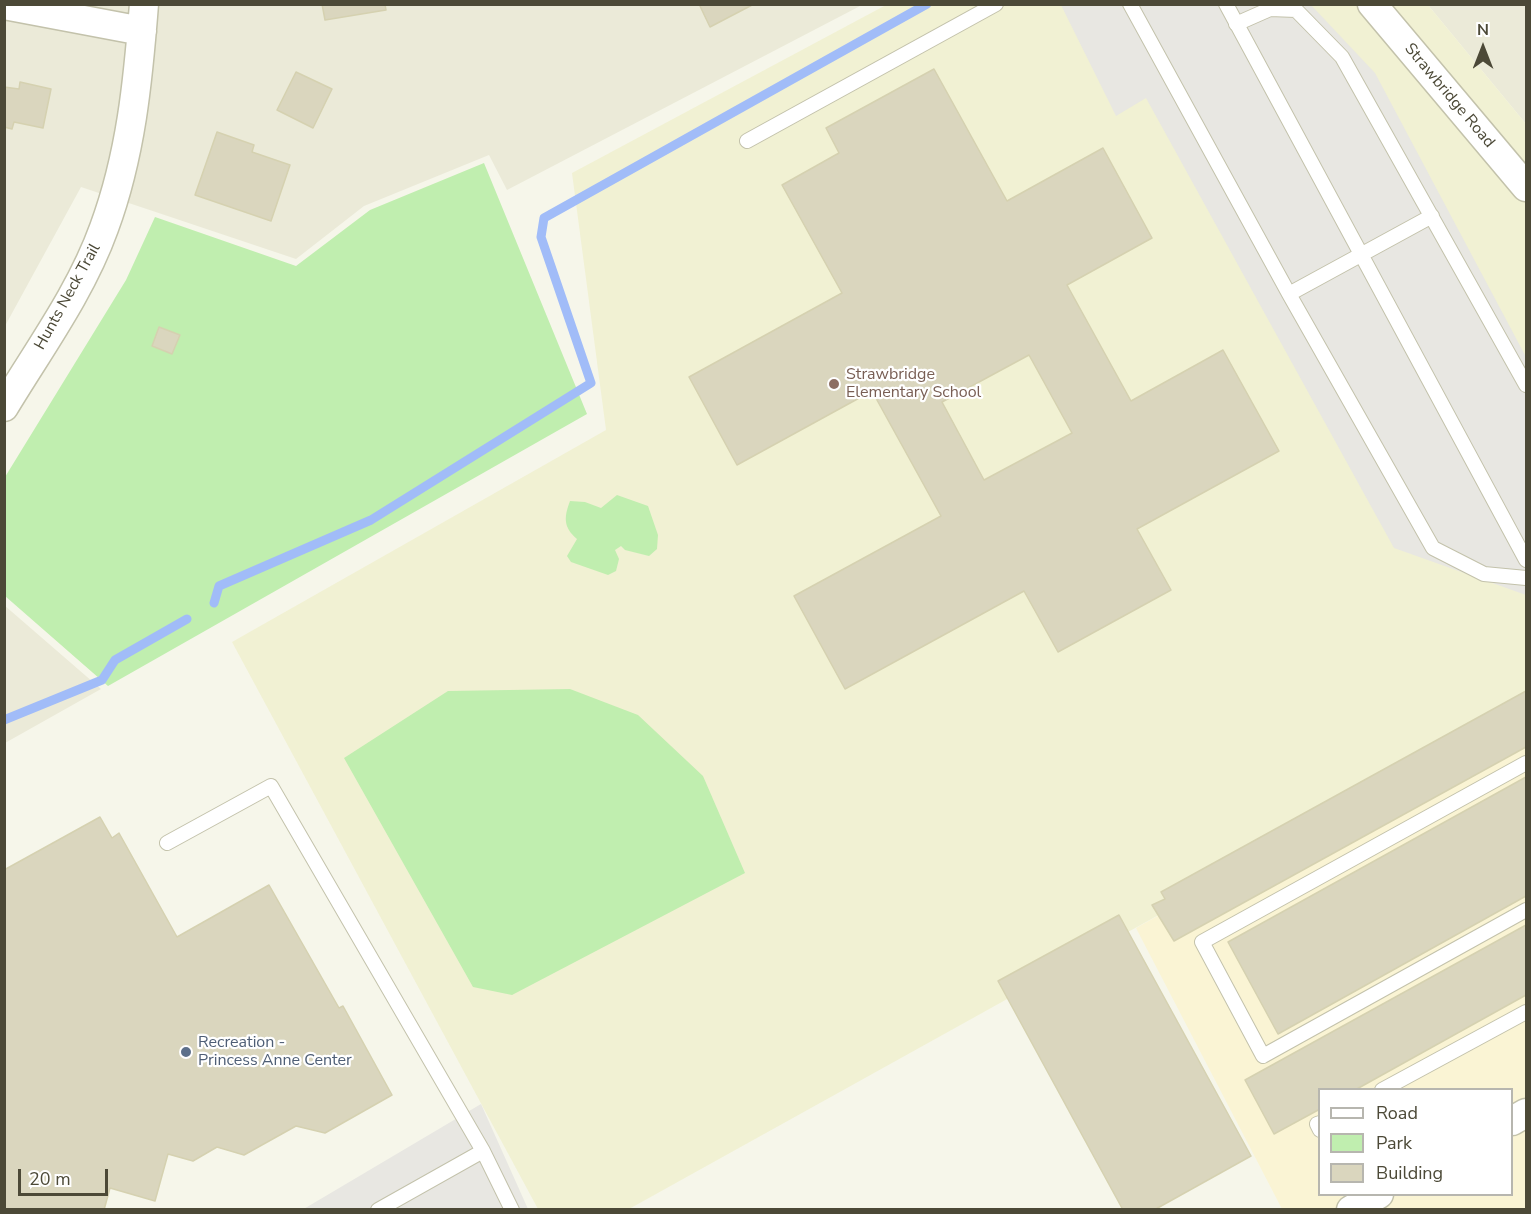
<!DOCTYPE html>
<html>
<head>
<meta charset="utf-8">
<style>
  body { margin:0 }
  #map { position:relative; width:1531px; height:1214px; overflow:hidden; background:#f6f6ea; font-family:"Nunito Sans",sans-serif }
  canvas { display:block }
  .frame { position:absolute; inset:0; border:6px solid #4c4937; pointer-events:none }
  .legend { position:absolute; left:1318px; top:1088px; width:195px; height:108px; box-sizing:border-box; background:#fff; border:2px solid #b7b6af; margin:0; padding:8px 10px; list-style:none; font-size:18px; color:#4c4937 }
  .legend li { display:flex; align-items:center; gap:12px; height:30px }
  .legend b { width:30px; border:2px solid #b7b6af }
  .north { position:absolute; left:1453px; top:18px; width:60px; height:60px; -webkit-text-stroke:4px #fff; paint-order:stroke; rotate:0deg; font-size:16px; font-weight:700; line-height:24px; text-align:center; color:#4c4937 }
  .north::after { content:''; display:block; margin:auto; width:21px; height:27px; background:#4c4937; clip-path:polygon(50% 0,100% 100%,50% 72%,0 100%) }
  .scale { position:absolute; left:18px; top:1169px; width:90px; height:27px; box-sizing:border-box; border:3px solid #4c4937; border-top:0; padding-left:8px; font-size:18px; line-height:21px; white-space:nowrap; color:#4c4937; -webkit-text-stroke:4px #fff; paint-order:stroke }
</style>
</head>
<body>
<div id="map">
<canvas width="1531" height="1214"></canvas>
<div class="frame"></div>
<ul class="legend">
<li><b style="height:8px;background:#fff"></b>Road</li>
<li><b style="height:16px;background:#c0eeaf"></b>Park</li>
<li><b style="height:16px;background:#dad6be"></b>Building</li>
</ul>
<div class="north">N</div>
<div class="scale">20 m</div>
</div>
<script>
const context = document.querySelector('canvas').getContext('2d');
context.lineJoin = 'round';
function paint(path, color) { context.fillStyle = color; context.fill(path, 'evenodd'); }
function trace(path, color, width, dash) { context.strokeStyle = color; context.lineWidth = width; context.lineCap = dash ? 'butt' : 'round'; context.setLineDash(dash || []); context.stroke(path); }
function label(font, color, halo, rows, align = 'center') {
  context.font = font + ' "Nunito Sans",sans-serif'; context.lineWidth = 4.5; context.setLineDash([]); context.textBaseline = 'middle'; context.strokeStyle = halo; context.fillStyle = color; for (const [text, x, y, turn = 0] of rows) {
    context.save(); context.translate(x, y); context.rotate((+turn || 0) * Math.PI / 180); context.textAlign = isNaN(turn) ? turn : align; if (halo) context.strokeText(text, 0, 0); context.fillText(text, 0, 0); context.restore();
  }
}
const residential = new Path2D(`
  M5 5H862L507 190 489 155 364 206 296 259 81 187 5 326Z
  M1428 5H1526V124Z
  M4 605 101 689 5 743H4Z`);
const commercial = new Path2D(`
  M1526 711V1209H1282L1136 928ZM1320 1090H1512V1194H1320Z`);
const education = new Path2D(`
  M886 5H1428L1526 124V711L629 1209H538L232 642 606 430 572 173Z`);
const green = new Path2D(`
  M484 163 587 414 108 686 5 596V477L126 280 155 217 296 266 370 210Z
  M617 495 648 506 658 535 657 549 649 556 625 550 621 546 615 550 619 559 616 571 608 575 571 562 567 556 577 539C563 527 564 517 570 501L585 502 601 508Z
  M570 689 638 715 703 776 745 873 512 995 473 987 344 758 448 691Z`);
const parking = new Path2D(`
  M1061 5H1311L1375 73 1526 357V595L1394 548 1146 98 1116 116Z
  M481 1104 528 1209 302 1210Z`);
const stream = new Path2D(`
  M214 603 219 586 371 520 591 383 541 237 544 218 927 4
  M4 720 102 680 115 660 187 619`);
const building = new Path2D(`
  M322 4H385L386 10 325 20Z
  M699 4H754L710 27Z
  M934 69 1007 201 1103 148 1152 238 1067 285 1131 401 1223 350 1279 451 1137 529 1171 590 1058 652 1024 591 845 689 794 596 941 516 872 391 737 465 689 377 842 293 782 185 839 153 826 128ZM1029 355 1072 433 984 480 942 402Z
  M296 72 332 89 313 128 277 110Z
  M20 82 51 89 43 128 14 122 12 129 4 127V87L19 89Z
  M217 132 254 145 252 152 290 165 271 221 195 195Z
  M159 327 180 335 172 354 152 346Z
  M1526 691V747L1174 941 1152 905 1165 899 1161 892Z
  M1526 777V896L1278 1034 1228 942Z
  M100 817 112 838 119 833 177 937 269 885 339 1008 343 1006 392 1095 325 1133 296 1126 244 1155 217 1147 193 1161 168 1154 155 1201 110 1188 104 1210H4V870Z
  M1119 915 1251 1156 1154 1210H1123L998 981Z
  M1526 925V995L1355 1090H1320V1109L1274 1134 1245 1080Z`);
const lane = new Path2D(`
  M1130 4 1289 294 1433 548 1484 574 1526 578
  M1226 4 1526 560
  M1236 24 1270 9 1296 10 1342 57 1526 385
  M747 141 996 4
  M1289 294 1432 216
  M1526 763 1202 942 1263 1056 1526 910
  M167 843 271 786 483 1151 512 1210
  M1382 1090 1526 1012
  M1320 1123 1317 1124 1320 1130
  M378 1210 483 1151`);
const street = new Path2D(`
  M1372 4 1526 187
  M4 5 142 31
  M4 407C39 349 81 292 104 228 131 155 138 81 144 4
  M1512 1121 1526 1113
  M1351 1210 1379 1194`);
const markers = [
  [834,384,6,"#8d6e63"],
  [186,1052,6,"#5c6f8a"]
];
const streetNames = [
  ["Strawbridge Road",1449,96,50],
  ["Hunts Neck Trail",68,297,-61]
];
const educationNames = [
  ["Strawbridge",846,375],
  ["Elementary School",846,393]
];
const serviceNames = [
  ["Recreation -",198,1043],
  ["Princess Anne Center",198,1061]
];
paint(residential, '#ebead8');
paint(commercial, '#faf4d4');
paint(education, '#f1f1d3');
paint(green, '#c0eeaf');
paint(parking, '#e8e7e2');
trace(stream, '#a1bcf8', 9);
paint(building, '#dad6be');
trace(building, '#d5d1b0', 1.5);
trace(lane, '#c3c2ab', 16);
trace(street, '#c3c2ab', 31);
trace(lane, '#fff', 14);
trace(street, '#fff', 28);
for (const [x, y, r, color] of markers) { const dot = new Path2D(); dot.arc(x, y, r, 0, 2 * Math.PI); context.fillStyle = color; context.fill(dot); trace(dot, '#fff', 2); }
label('16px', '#4c4937', '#fff', streetNames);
label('16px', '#785e54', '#fff', educationNames, 'left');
label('16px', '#4e5e75', '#fff', serviceNames, 'left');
</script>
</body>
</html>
